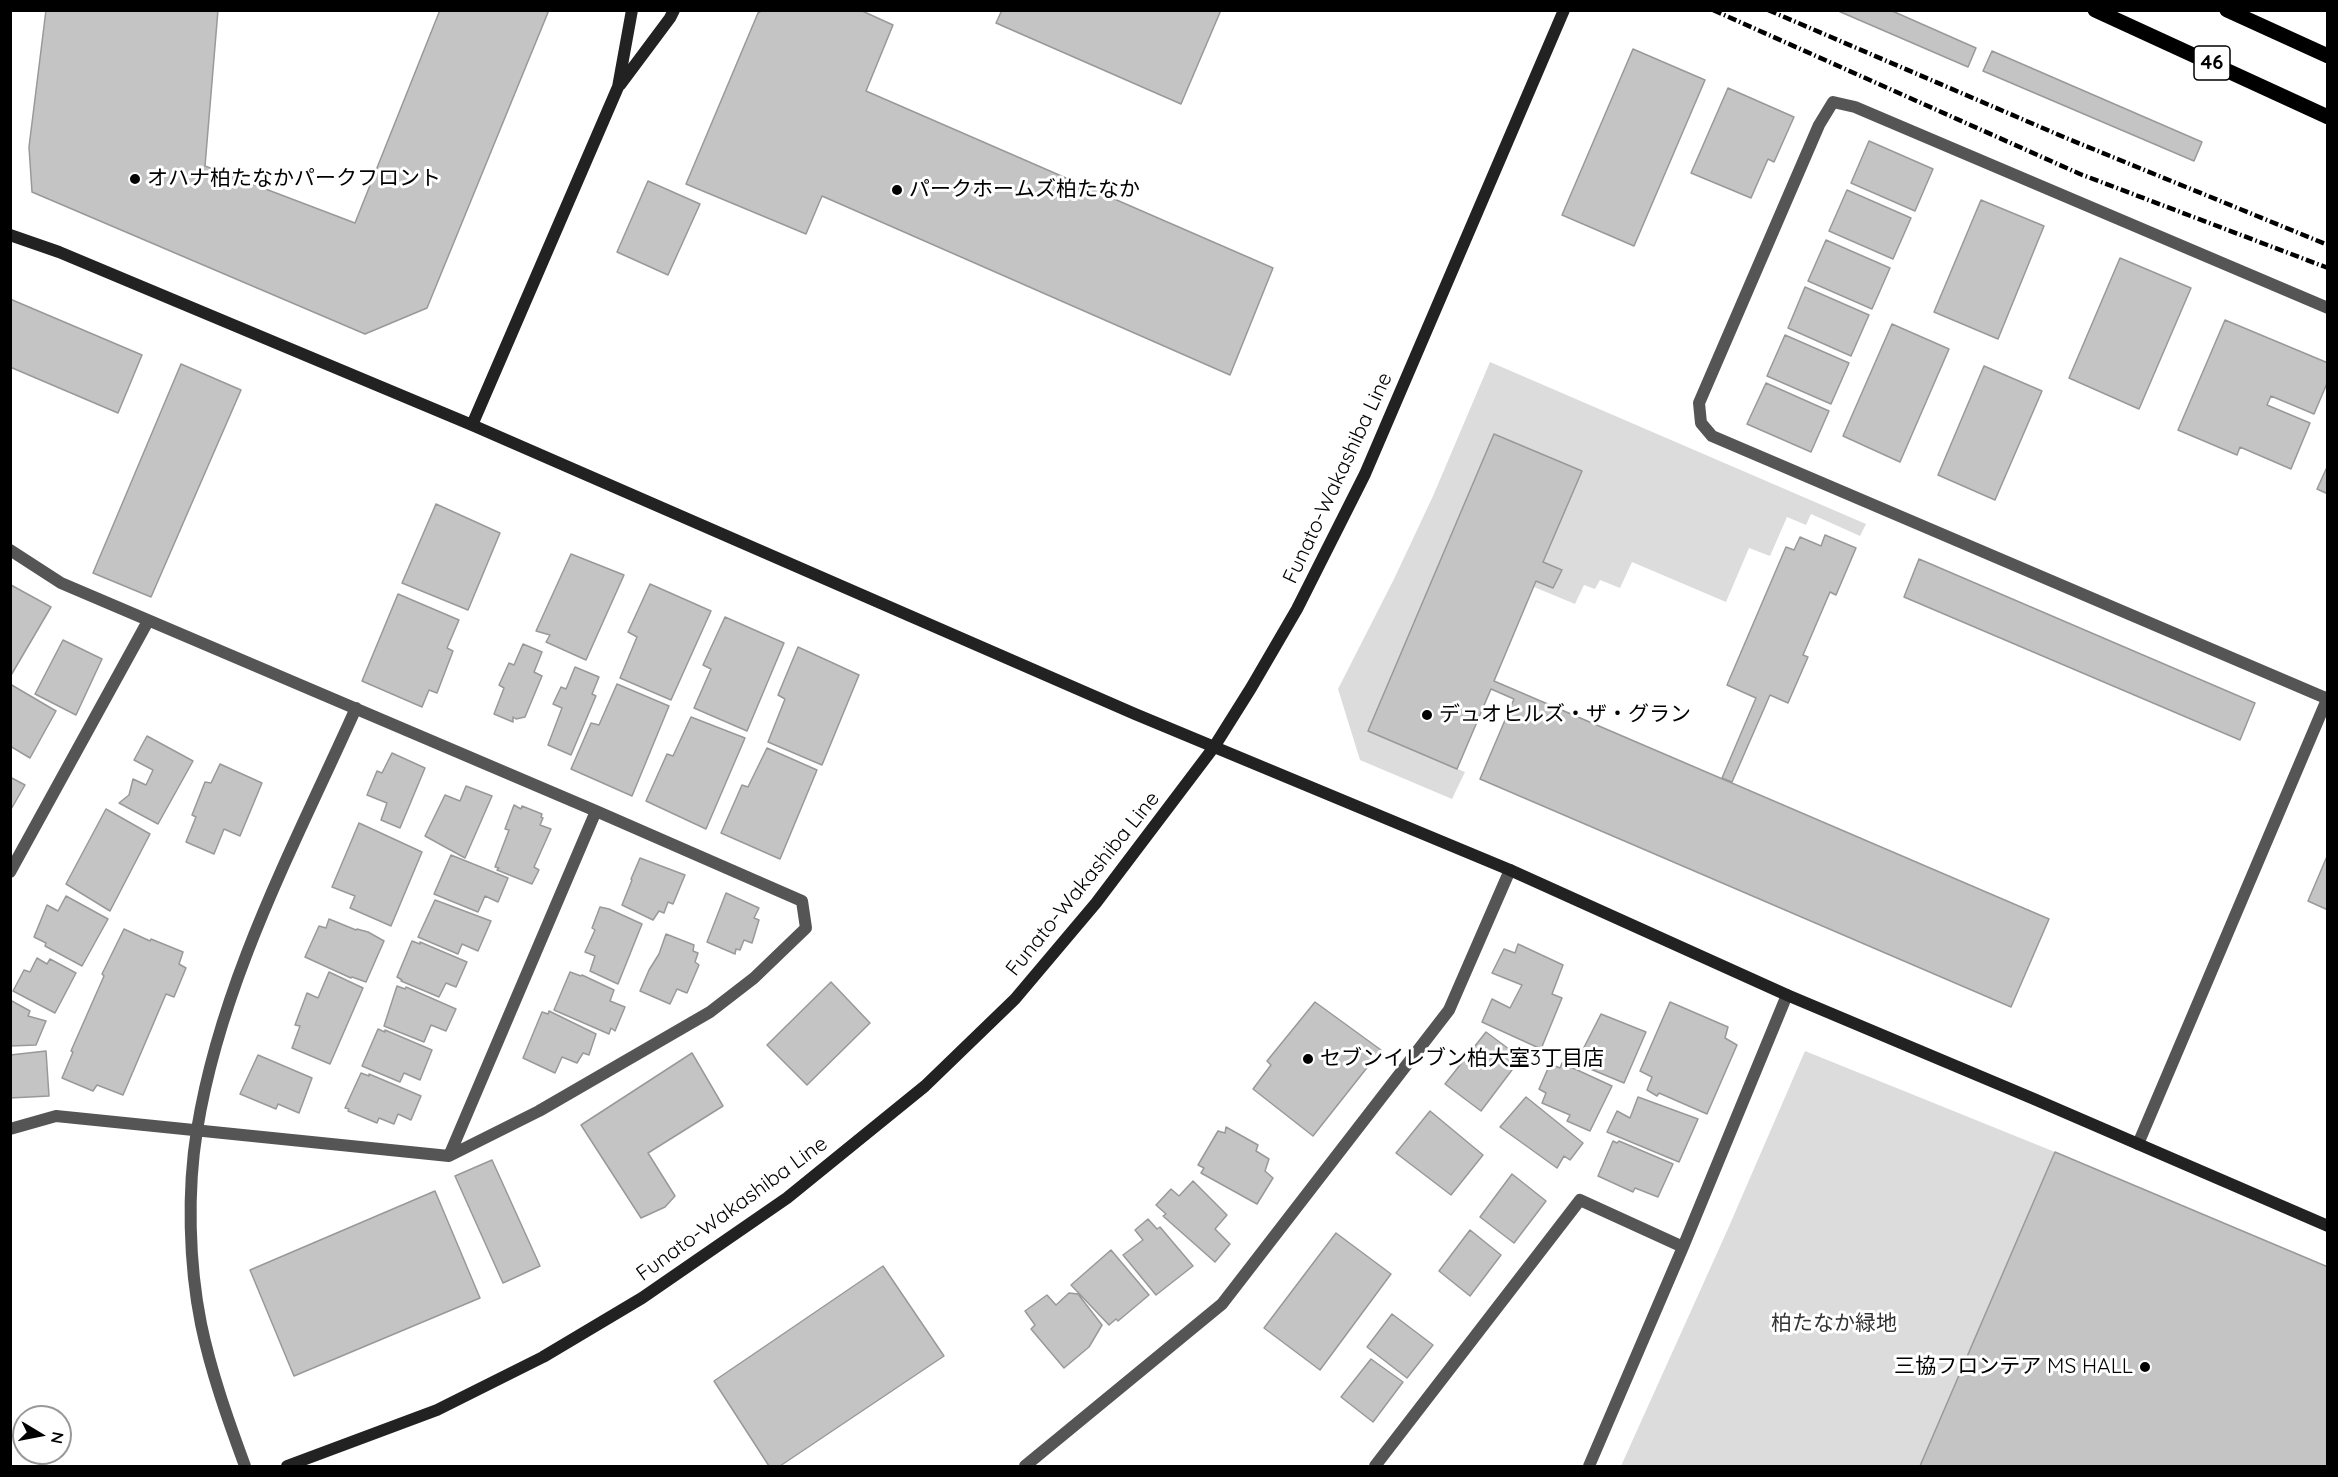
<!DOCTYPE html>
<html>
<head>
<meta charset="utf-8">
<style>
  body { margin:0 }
  #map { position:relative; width:2338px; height:1477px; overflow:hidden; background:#fff; font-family:Quicksand,sans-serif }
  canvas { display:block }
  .frame { position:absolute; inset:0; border:12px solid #000; pointer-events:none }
  .north { position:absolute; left:12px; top:1405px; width:60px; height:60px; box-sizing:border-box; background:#fff; border:2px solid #999; border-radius:50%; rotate:100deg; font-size:16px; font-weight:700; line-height:24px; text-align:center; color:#000 }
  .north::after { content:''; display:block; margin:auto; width:21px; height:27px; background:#000; clip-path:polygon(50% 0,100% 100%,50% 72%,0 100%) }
</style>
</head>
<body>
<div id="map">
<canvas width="2338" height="1477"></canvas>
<div class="frame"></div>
<div class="north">N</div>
</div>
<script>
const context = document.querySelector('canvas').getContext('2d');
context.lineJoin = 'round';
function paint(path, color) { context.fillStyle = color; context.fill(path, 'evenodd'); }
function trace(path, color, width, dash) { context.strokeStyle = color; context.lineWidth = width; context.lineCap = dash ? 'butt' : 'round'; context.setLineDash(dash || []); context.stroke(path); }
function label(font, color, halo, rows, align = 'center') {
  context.font = font + ' Quicksand,"Noto Sans JP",sans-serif'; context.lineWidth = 6; context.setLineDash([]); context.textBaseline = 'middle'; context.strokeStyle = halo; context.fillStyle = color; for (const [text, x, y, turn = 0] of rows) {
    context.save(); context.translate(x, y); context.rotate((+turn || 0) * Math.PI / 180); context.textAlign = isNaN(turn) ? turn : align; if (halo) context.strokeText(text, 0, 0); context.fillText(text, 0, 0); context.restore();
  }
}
const green = new Path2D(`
  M1490 362 1866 524 1860 536 1811 514 1806 525 1787 517 1770 556 1749 548 1726 602 1632 562 1620 588 1600 580 1595 589 1584 585 1575 604 1534 587 1536 581 1553 588 1561 570 1543 562 1494 434 1368 731 1465 772 1452 799 1360 760 1338 689 1394 579 1433 496Z
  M1805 1051 2055 1152 1920 1466H1621L1727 1231Z`);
const building = new Path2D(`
  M46 10H218L205 166 355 223 440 10H549L427 308 365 334 32 192 29 147Z
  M763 10H860L893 25 866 91 1273 268 1230 375 822 196 806 234 686 184 758 13Z
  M1002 10H1221L1181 104 996 23Z
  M1836 10H1890L1976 48 1968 67Z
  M1633 49 1705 80 1634 246 1562 215Z
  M1992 51 2202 142 2194 161 1983 71Z
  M1728 88 1794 117 1774 162 1768 159 1751 198 1691 173Z
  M1869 141 1933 169 1915 211 1851 183Z
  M648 181 700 204 668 275 617 252Z
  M1847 190 1911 218 1893 259 1829 231Z
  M1981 200 2044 226 1998 339 1934 312Z
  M1826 240 1890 268 1872 309 1808 281Z
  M2120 258 2191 288 2139 409 2069 378Z
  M1805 287 1869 315 1851 356 1788 328Z
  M10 299 142 355 118 413 10 367Z
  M2225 320 2328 363V381L2314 414 2271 396 2267 405 2310 423 2291 469 2240 447 2237 455 2178 430Z
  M1892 324 1949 349 1900 462 1843 436Z
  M1785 335 1849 363 1831 404 1767 376Z
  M181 364 241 390 151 597 93 573Z
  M1984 366 2042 391 1995 500 1938 475Z
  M1766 383 1829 411 1811 452 1747 424Z
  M1494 434 1582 471 1543 562 1562 570 1553 588 1536 581 1494 681 2049 919 2011 1007 1480 779 1514 699 1491 689 1457 769 1368 731Z
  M2328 465V494L2317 489Z
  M436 504 500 533 468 610 402 583Z
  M1825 535 1856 548 1836 595 1830 592 1803 655 1808 657 1788 703 1770 695 1732 782 1722 778 1756 698 1727 685 1786 547 1794 550 1800 537 1821 546Z
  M571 554 624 575 586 660 546 642 550 635 536 631Z
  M1919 559 2255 703 2240 740 1904 597Z
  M650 584 711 611 671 700 620 678 637 637 628 632Z
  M11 585 51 607 10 677V586Z
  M398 594 459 620 447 648 453 651 437 693 429 690 422 707 362 681Z
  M725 617 784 643 747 731 694 708 711 669 703 665Z
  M63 640 102 659 76 715 35 694Z
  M523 644 542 652 534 672 542 676 525 717 516 719 513 717V722L494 714 504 688 499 685 509 663 514 665Z
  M798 647 859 675 822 765 768 742 785 699 778 695Z
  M575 667 599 677 592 694 596 696 571 755 548 745 562 708 553 704 561 687 566 689Z
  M10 684 56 711 30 758 10 746Z
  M617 684 669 706 632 796 571 769 591 723 599 725Z
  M691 717 745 738 706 829 646 801 667 754 673 756Z
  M147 736 193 761 158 824 119 803 129 795 133 779 146 785 153 770 134 760Z
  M767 748 817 770 780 859 721 833 742 785 748 787Z
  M392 753 425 768 400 828 381 820 387 803 367 795 377 771 382 773Z
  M220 764 262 783 240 836 224 829 214 854 186 842 196 817 192 815 205 782 211 783Z
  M10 777 25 785 10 811Z
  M466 786 492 796 465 858 425 836 445 795 460 801Z
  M514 805 521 809 522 806 542 814 541 817 543 818 540 825 551 829 534 867 539 870 532 884 497 870 499 868 495 867 509 830 505 829Z
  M106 809 150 834 110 911 66 884Z
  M359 823 422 852 391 926 350 908 355 896 332 887Z
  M2328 854V910L2308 901Z
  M451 855 508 878 498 902 485 896 478 912 434 894Z
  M640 858 685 875 673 904 668 902 664 913 659 911 653 920 622 905 632 880 631 879Z
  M726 893 759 908 754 918 759 920 752 943 744 940 740 950 736 949 735 954 707 942Z
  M66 896 108 919 82 966 45 946 46 943 34 937 47 905 58 911Z
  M435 900 491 921 478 951 462 944 458 954 418 937Z
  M600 907 609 909 642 924 618 984 590 971 595 956 585 952 595 930 592 928Z
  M329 919 356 930 357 929 368 932 384 941 366 982 352 977 351 978 305 957 319 926 326 928Z
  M124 929 150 941 151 939 183 952 179 964 186 968 174 997 166 994 123 1095 97 1085 93 1091 62 1078 73 1052 71 1051 104 976 102 974Z
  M666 934 694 945 693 951 698 953 695 962 699 965 687 993 677 989 670 1004 640 991 649 970 659 954Z
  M412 941 420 944V942L467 962 456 987 446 983 439 997 401 981 402 980 397 977Z
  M1518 944 1563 965 1552 994 1562 998 1541 1049 1482 1022 1492 999 1510 1008 1522 985 1492 973 1504 949 1515 953Z
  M37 958 47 964 50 959 76 973 55 1013 13 991 24 970 30 972Z
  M329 972 363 988 330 1064 292 1048 300 1026 295 1025 307 993 318 998Z
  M570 972 581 976 582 975 614 990 610 1001 625 1007 615 1031 611 1028 609 1034 554 1010Z
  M831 982 870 1023 807 1085 767 1045Z
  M397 986 405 989 406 987 456 1009 446 1031 431 1025 424 1042 384 1026Z
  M10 1000 30 1011 28 1016 46 1021 36 1045 10 1046Z
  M1315 1002 1381 1050 1313 1136 1253 1089 1271 1065 1267 1061Z
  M1670 1002 1728 1027 1725 1038 1737 1045 1707 1114 1659 1093 1657 1096 1647 1090 1652 1077 1640 1071Z
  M549 1011 596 1034 589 1055 583 1053 577 1063 562 1057 555 1073 523 1058 542 1012 548 1014Z
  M1601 1014 1646 1032 1624 1083 1576 1063Z
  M378 1029 385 1032V1030L432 1050 420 1080 404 1073 400 1082 362 1066Z
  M1486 1032 1521 1058 1481 1111 1445 1084Z
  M46 1051 49 1096 10 1098V1055Z
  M692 1053 723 1106 648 1153 675 1196 665 1207 641 1218 581 1125Z
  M258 1055 312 1078 299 1113 278 1104 276 1109 240 1094Z
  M1562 1063 1612 1086 1590 1131 1567 1121 1570 1115 1542 1103 1546 1093 1539 1089 1550 1064 1560 1068Z
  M361 1073 369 1076V1074L421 1096 411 1120 398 1114 394 1124 379 1118 377 1123 348 1111 349 1109 345 1108Z
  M1526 1097 1583 1143 1570 1160 1564 1156 1557 1168 1500 1127Z
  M1638 1097 1698 1119 1679 1162 1607 1132 1617 1111 1630 1118Z
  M1430 1111 1483 1155 1451 1195 1396 1153Z
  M1226 1127 1258 1145 1256 1151 1269 1159 1265 1171 1273 1178 1257 1204 1201 1173 1204 1168 1198 1165 1218 1131 1225 1133Z
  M1613 1141 1617 1143 1619 1141 1673 1164 1658 1197 1635 1188 1633 1192 1598 1176Z
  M2055 1152 2328 1267V1466H1920Z
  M492 1160 540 1266 503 1283 455 1176Z
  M1512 1174 1546 1201 1514 1243 1480 1217Z
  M1193 1181 1227 1215 1215 1229 1230 1244 1215 1262 1163 1216 1166 1214 1156 1205 1171 1189 1179 1196Z
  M435 1191 480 1298 294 1376 250 1270Z
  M1148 1219 1157 1229 1160 1227 1193 1266 1156 1295 1123 1255 1143 1240 1135 1230Z
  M1470 1230 1501 1255 1470 1296 1439 1271Z
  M1336 1233 1391 1274 1320 1370 1264 1328Z
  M1111 1250 1149 1295 1118 1321 1116 1319 1109 1325 1071 1285Z
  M883 1266 944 1356 780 1466H769L714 1381Z
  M1069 1293 1078 1294 1102 1325 1089 1347 1064 1368 1031 1329 1035 1325 1025 1311 1047 1295 1056 1305Z
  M1392 1314 1433 1345 1407 1378 1367 1347Z
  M1371 1359 1403 1382 1373 1422 1341 1397Z`);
const street = new Path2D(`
  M2328 308 1855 107 1833 102 1819 125 1699 403 1701 423 1712 436 2328 699
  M10 550 61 583 596 811 802 901 806 928 754 978 710 1012 539 1111 449 1156 56 1116 10 1129
  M10 872 148 621
  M2138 1144 2328 697
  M449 1156 596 811
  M245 1466C228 1420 211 1372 201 1324 189 1264 187 1191 197 1130 221 981 295 844 356 708
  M1025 1466 1222 1304 1449 1010 1510 870
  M1375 1466 1580 1200 1683 1247
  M1589 1466 1683 1247 1787 995`);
const secondary = new Path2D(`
  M620 85 670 18 674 10
  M10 235 59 252 472 425 1135 714 1510 870 1787 995 2034 1099 2328 1226
  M472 425 618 87 632 10
  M287 1466 437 1410 543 1357 642 1298 787 1198 925 1086 1015 999 1096 903 1214 747 1251 688 1297 609 1365 474 1564 10`);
const primary = new Path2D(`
  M2095 10 2328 117
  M2227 10 2328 56`);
const rail = new Path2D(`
  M1713 10 2080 174 2328 268
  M1768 10 2066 138 2328 245`);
const markers = [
  [135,179,6,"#000"],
  [897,190,6,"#000"],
  [1427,715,6,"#000"],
  [1308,1059,6,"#000"],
  [2145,1367,6,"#000"]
];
const shields = [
  [2212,63,36]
];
const shieldNames = [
  ["46",2212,63]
];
const poiNames = [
  ["オハナ柏たなかパークフロント",147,179],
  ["パークホームズ柏たなか",909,190],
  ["デュオヒルズ・ザ・グラン",1439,715],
  ["セブンイレブン柏大室3丁目店",1320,1059],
  ["三協フロンテア MS HALL",2133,1367,"right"]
];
const streetNames = [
  ["Funato-Wakashiba Line",1338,478,-65],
  ["Funato-Wakashiba Line",1083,884,-51],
  ["Funato-Wakashiba Line",732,1209,-36]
];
const parkNames = [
  ["柏たなか緑地",1834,1324]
];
paint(green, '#dcdcdc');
paint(building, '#c4c4c4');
trace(building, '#999', 1.5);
trace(street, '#555', 12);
trace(secondary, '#222', 12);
trace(primary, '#000', 15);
trace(rail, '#000', 4.5, [9, 3, 1.5, 3]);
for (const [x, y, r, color] of markers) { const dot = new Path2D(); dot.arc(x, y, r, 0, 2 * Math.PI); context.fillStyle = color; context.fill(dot); trace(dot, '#fff', 2); }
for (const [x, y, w] of shields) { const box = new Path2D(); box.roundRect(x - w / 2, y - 17, w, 34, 4.5); context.fillStyle = '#fff'; context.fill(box); trace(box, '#000', 1.5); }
label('bold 20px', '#000', null, shieldNames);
label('21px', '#000', '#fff', poiNames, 'left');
label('21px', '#000', '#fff', streetNames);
label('21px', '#333', '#fff', parkNames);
</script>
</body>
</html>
